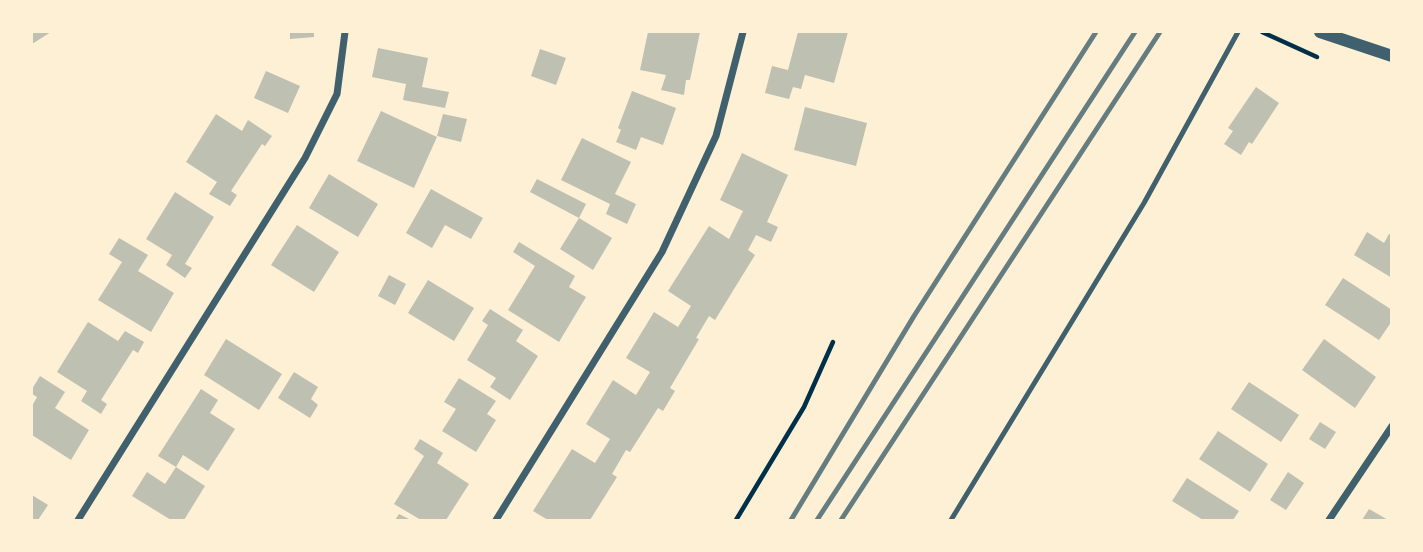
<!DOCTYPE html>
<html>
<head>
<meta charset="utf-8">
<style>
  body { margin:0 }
  #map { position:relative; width:1423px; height:552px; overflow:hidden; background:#fdf0d5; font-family:"Sofia Sans Condensed",sans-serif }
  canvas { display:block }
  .frame { position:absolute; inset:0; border:33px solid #fdf0d5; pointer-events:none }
</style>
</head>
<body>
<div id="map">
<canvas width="1423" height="552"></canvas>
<div class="frame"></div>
</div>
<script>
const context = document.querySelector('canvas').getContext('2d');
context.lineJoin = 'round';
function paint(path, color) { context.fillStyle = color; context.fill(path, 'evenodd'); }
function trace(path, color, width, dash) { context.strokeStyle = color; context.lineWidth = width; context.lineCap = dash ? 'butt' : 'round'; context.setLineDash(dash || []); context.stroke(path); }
const building = new Path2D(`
  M32 32H51L32 44Z
  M290 32H314V37L290 39Z
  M648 32H700L690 80H686L684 95 661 90 666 75 640 70Z
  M798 32H848L834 83 805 75 801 89 793 87 789 99 765 93 772 66 788 70Z
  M378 48 428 58 422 87 449 92 445 108 403 100 406 84 372 77Z
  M540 49 566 58 556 85 531 76Z
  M266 71 300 86 288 113 254 98Z
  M1256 87 1279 103 1252 144 1249 142 1241 155 1224 144 1233 131 1228 128Z
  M632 91 676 108 663 145 641 137 636 150 616 142 621 130 618 128Z
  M805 107 867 123 856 166 794 150Z
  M381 111 437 137 414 188 357 161Z
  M216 114 242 131 248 120 272 136 265 146 262 144 231 191 237 195 230 206 209 194 217 182 186 162Z
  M443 114 467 119 461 142 437 136Z
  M582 138 631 162 615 194 636 204 627 224 606 214 610 204 561 180Z
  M742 153 788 175 767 222 778 227 771 242 756 235 748 250 755 255 715 320 709 316 696 338 699 339 670 388 675 391 663 411 658 408 630 452 626 450 612 474 617 477 590 520H548L533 511 572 449 595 463 610 439 586 424 613 380 636 395 650 372 626 358 654 312 678 327 691 306 668 291 709 226 729 239 743 211 720 200Z
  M329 174 378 204 358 237 309 208Z
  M537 179 586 204 579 218 530 192Z
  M431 189 483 218 471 239 445 225 432 248 406 233Z
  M175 192 214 217 185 264 192 268 185 278 166 265 172 255 146 239Z
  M579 218 612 238 593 270 560 249Z
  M297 225 339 252 314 292 271 265Z
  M1367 232 1384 243 1389 234 1392 235V278L1354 255Z
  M119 238 148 255 138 271 174 293 151 332 98 300 122 262 109 254Z
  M519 242 575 276 569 287 586 297 559 342 508 310 535 266 513 252Z
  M389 275 406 284 395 305 378 296Z
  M1343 278 1392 310V321L1379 340 1325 305Z
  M428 280 474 308 454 341 408 313Z
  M490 309 523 330 516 341 538 356 510 400 490 387 496 378 467 360 488 325 482 321Z
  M88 322 118 341 125 331 144 342 138 353 133 350 101 400 107 404 101 414 81 401 87 391 57 372Z
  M226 339 282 374 259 410 204 375Z
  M1324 339 1376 377 1355 408 1302 370Z
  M294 372 318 387 311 399 318 405 310 418 278 398Z
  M40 376 65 392 55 408 89 430 71 460 32 435V406L37 397 32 394V389Z
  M459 378 496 401 487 414 496 420 476 452 442 431 456 409 444 402Z
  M1249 382 1299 415 1281 442 1231 409Z
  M201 389 218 400 210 413 235 429 208 471 183 455 176 467 158 456Z
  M1320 422 1336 432 1325 449 1309 439Z
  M1218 431 1268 464 1250 492 1199 459Z
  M420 439 443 453 437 463 469 484 446 520H421L394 504 424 456 414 449Z
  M176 467 205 486 184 520H171L132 496 147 472 165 484Z
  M1288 472 1304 483 1286 510 1270 500Z
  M1187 478 1239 511 1233 520H1203L1172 501Z
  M32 495 48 505 38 520H32Z
  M1369 509 1383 517 1388 520H1362Z
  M399 514 411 520H395Z`);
const path = new Path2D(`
  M1262 32 1317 57
  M736 520 804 407 833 342`);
const service = new Path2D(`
  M951 520 1144 203 1238 32`);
const minor = new Path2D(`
  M78 520 305 158 337 94 345 32
  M496 520 662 252 716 136 743 32
  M1329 520 1392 426`);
const tertiary = new Path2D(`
  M1320 32 1392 56`);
const rail = new Path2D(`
  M791 520 914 316 1096 32
  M817 520 1135 32
  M841 520 1160 32`);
paint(building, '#bec0b2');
trace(path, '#003049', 4.5);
trace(service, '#3f606c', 5);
trace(minor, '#3f606c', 7);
trace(tertiary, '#3f606c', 12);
trace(rail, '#657d81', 5);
</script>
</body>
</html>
